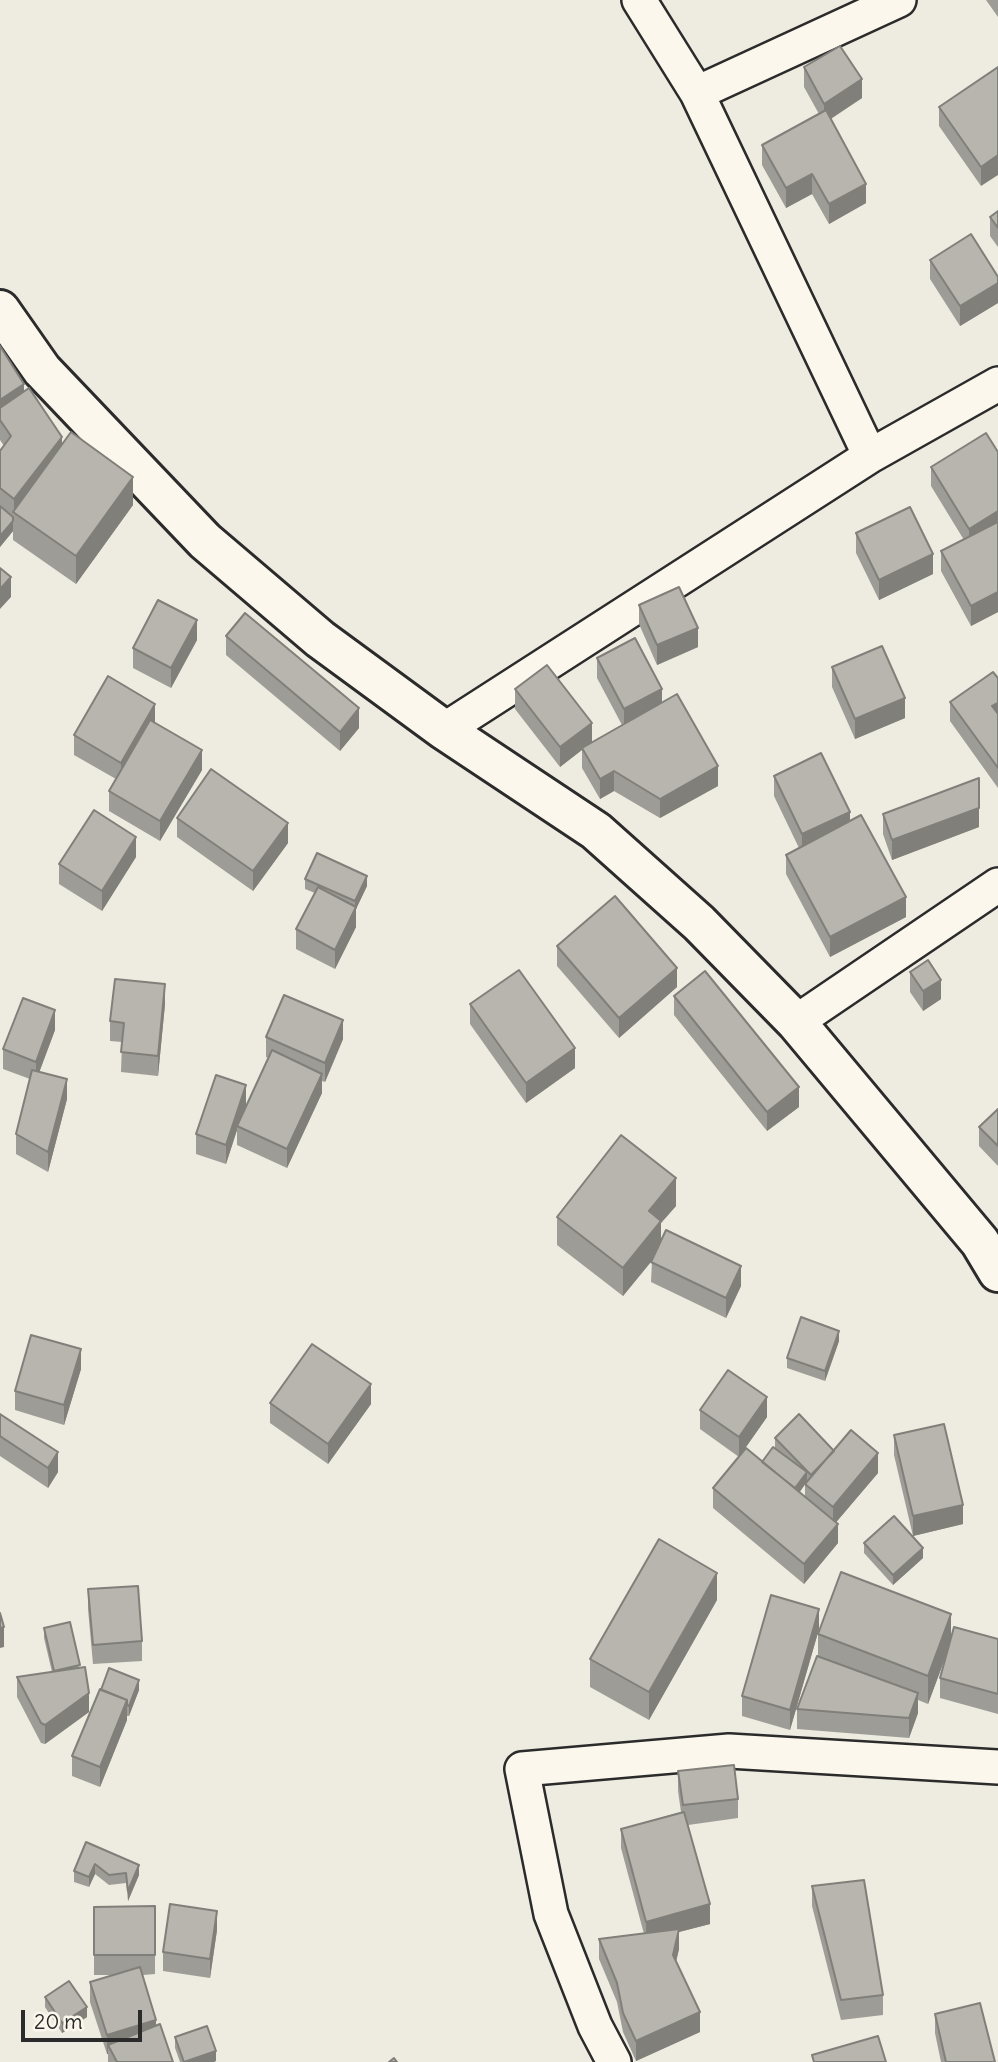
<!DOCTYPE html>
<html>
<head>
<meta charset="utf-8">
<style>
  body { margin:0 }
  #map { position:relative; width:998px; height:2062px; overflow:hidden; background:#eeebe0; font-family:Delius,sans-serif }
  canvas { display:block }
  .scale { position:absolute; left:21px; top:2010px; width:121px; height:32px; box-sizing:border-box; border:4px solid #2b2b2b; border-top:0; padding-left:9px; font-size:21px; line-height:24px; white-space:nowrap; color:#2b2b2b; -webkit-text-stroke:5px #fbf7ec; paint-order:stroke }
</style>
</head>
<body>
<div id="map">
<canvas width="998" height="2062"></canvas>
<div class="scale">20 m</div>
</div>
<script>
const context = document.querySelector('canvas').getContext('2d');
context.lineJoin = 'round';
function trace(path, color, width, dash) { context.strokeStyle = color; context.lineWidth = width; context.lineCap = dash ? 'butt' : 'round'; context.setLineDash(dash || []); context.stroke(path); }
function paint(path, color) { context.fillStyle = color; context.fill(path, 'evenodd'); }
const minor = new Path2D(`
  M639 0 697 93 870 456
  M697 93 899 0
  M444 730 870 456 998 384
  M796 1022 998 885
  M614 2062 595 2026 551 1914 522 1769 729 1751 998 1767`);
const secondary = new Path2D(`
  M0 310 42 370 205 541 320 639 444 730 596 831 699 923 796 1022 980 1242 998 1272`);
const wall = new Path2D(`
  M986 0H998V17Z
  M804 67 862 98 831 119 866 203 829 224 812 194 786 208 762 165V145L819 114 804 87Z
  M998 67 981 186 939 126V107Z
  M998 211V247L990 236V217Z
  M930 260 998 277V303L960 326 930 279Z
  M0 346 24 391 62 444 133 505 76 584 13 540V531L0 547V451L4 446 0 440Z
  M998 452V612L971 626 941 571V551L964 540 931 486V467Z
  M856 533 933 574 879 600 856 553Z
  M639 605 698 647 657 665 639 624Z
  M226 636 359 728 340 751 226 655Z
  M197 640 171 688 133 668V648Z
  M597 658 662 703 718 786 660 818 614 791 600 799 582 768V750L560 767 515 709V689L592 742 622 725 597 678Z
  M832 667 905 718 855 739 832 687Z
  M998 678V788L950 721V702Z
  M155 723 202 770 160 841 109 811V791L116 779 74 755V735Z
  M774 776 850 821 906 917 830 957 786 874V855L799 848 774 796Z
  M979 778V827L892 860 883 834V814Z
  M177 818 288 843 253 891 177 837Z
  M136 857 102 911 59 884V864Z
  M305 879 367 886 356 909V927L335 969 296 949V929L315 893 305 889Z
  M557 946 677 987 619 1038 557 966Z
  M910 972 941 999 923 1011 910 992Z
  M674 996 799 1107 767 1131 674 1015Z
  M165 1004 158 1076 121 1072 122 1042 110 1041V1021Z
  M470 1004 575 1068 526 1103 470 1024Z
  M55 1030 39 1072 67 1099 48 1172 16 1154V1134L30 1079 3 1069V1049Z
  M266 1037 343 1039 325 1082 322 1081V1093L287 1168 237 1145V1130L226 1164 196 1154V1134L246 1105 243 1114 269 1058 266 1057Z
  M998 1109V1166L979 1146V1127Z
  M676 1206 661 1223V1240L741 1286 726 1318 651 1282 652 1261 623 1296 557 1245V1217Z
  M839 1341 825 1381 787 1368V1358Z
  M81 1369 64 1425 15 1410V1391Z
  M270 1403 371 1404 328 1464 270 1423Z
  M700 1410 767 1417 739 1457 700 1429Z
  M0 1414 58 1472 48 1488 0 1456Z
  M894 1435 963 1524 913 1536 894 1455Z
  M775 1438 834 1451 878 1473 836 1522 838 1543 804 1584 713 1508V1488L762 1462 775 1448ZM805 1484V1497L800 1492Z
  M864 1543 923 1558 893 1585 864 1553Z
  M88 1589 142 1641V1661L93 1664 88 1609Z
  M717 1600 649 1720 590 1687V1659Z
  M44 1628 80 1668 89 1712 45 1744 41 1743 17 1697V1677L52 1672 44 1638Z
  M819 1629 790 1730 742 1716V1696Z
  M818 1634 998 1639V1714L940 1698V1678L947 1653 928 1704 918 1700V1713L909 1738 797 1729V1709L818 1656Z
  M139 1690 129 1716H127V1720L100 1787 72 1776V1756Z
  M678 1771 738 1799V1818L688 1825 710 1924 679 1932V1949L676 1962 700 2032 636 2061 623 2032 617 2002 599 1959V1939L644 1934 621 1848V1829L681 1812 678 1791Z
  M86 1842 139 1875 128 1901 126 1883 109 1885 95 1874 89 1887 74 1882V1871Z
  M812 1886 883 1995V2015L841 2020 812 1906Z
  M155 1906V1974L143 1975 156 2025 173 2062H108V2054H107L90 2002V1982L115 1975H94V1907Z
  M217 1930 210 1978 163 1971V1952Z
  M45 1997 87 2017 62 2033 45 2007Z
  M935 2014 995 2062H941L935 2033Z
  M175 2037 216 2061 180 2062 175 2048Z`);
const shadedWall = new Path2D(`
  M862 79V98L824 123V104Z
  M998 155V175L981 186V167Z
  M812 174V194L786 208V188Z
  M866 184V203L829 224V204Z
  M998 283V303L960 326V306Z
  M24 384V404L0 419V400Z
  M62 437V457L14 513V499Z
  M133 477V505L76 584V556Z
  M998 511V531L969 549V529Z
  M13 521V531L0 547V536Z
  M933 554V574L879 600V580Z
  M11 577V597L0 609V589Z
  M998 592V612L971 626V606Z
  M197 620V640L171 688V668Z
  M698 628V647L657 665V645Z
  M662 689V709L624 728V709Z
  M905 698V718L855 739V719Z
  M998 703V722L992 706Z
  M155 704V724L121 782V763Z
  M359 708V728L340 751V732Z
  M592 723V742L560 767V747Z
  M202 750V770L160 841V821Z
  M718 766V786L660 818V799Z
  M614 771V791L600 799V779Z
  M979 808V827L892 860V840Z
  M850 812V831L802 854V834Z
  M288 823V843L253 891V871Z
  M136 837V857L102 911V891Z
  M367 876V886L356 909V927L335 969V950L355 909V901Z
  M906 897V917L830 957V937Z
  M677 968V987L619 1038V1018Z
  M941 980V999L923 1011V991Z
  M165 984V1004L158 1076V1056Z
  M55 1010V1030L36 1081V1062Z
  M343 1020V1039L325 1082V1063Z
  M575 1048V1068L526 1103V1083Z
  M322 1074V1093L287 1168V1149Z
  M67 1079V1099L48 1172V1152Z
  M246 1085V1105L239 1126H237V1130L226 1164V1145Z
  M799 1087V1107L767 1131V1112Z
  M676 1178V1206L661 1223V1249L623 1296V1268L649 1211Z
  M741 1266V1286L726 1318V1298Z
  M839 1331V1341L825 1381V1371Z
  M81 1349V1369L64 1425V1405Z
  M371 1384V1404L328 1464V1444Z
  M767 1397V1417L739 1457V1437Z
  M58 1452V1472L48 1488V1468Z
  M878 1453V1473L833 1526V1507Z
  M807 1472V1482L794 1499V1489Z
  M963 1505V1524L913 1536V1516Z
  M838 1524V1543L804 1584V1564Z
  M923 1548V1558L893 1585V1575Z
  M717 1573V1600L649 1720V1692Z
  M819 1609V1629L790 1730V1710Z
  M951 1614V1642L928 1704V1676Z
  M4 1627V1647L0 1648V1628Z
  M139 1680V1690L129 1716V1706Z
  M89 1693V1712L45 1744V1725Z
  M918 1693V1713L909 1738V1718Z
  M127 1700V1720L100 1787V1767Z
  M95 1864V1874L89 1887V1877Z
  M139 1865V1875L128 1901V1891Z
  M710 1904V1924L679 1932V1949L673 1974 646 1941V1922Z
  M217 1911V1930L210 1978V1959Z
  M87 2007V2017L62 2033V2023Z
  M700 2012V2032L636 2061V2041Z
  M156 2020V2039L108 2045V2054H107V2035Z
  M216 2051V2061L214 2062H185Z`);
const building = new Path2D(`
  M840 46 862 79 824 104 804 67Z
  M998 67V155L981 167 939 107Z
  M826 110 866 184 829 204 812 174 786 188 762 145Z
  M998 211V228L990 217Z
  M971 234 998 277V283L960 306 930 260Z
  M0 346 24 384 0 400Z
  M29 388 62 437 14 499 0 488V451L11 436 0 420V408Z
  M71 432 133 477 76 556 13 512Z
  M986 433 998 452V511L969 529 931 467Z
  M0 506 13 517V521L0 536Z
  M910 507 933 554 879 580 856 533Z
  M998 522V592L971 606 941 551Z
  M0 568 11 577 0 589Z
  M679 587 698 628 657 645 639 605Z
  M158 600 197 620 171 668 133 648Z
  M245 613 359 708 340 732 226 636Z
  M635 638 662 689 624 709 597 658Z
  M882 646 905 698 855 719 832 667Z
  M547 665 592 723 560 747 515 689Z
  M993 672 998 678V703L992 706 998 714V768L950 702Z
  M108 676 155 704 121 763 74 735Z
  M677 694 718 766 660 799 614 771 600 779 582 748Z
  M150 720 202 750 160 821 109 791Z
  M821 753 850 812 802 834 774 776Z
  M211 769 288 823 253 871 177 818Z
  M979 778V808L892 840 883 814Z
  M94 810 136 837 102 891 59 864Z
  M861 815 906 897 830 937 786 855Z
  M317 853 367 876 355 901 305 879Z
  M318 887 356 907 335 950 296 929Z
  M615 896 677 968 619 1018 557 946Z
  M928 960 941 980 923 991 910 972Z
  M519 970 575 1048 526 1083 470 1004Z
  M705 971 799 1087 767 1112 674 996Z
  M115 979 165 984 158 1056 121 1052 124 1023 110 1021Z
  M284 995 343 1020 325 1063 266 1037Z
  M23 998 55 1010 36 1062 3 1049Z
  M272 1050 322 1074 287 1149 237 1126Z
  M32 1070 67 1079 48 1152 16 1134Z
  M216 1075 246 1085 226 1145 196 1134Z
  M998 1109V1146L979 1127Z
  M621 1135 676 1178 649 1211 661 1221 623 1268 557 1217Z
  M666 1230 741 1266 726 1298 651 1262Z
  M801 1317 839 1331 825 1371 787 1358Z
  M31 1335 81 1349 64 1405 15 1391Z
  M312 1344 371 1384 328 1444 270 1403Z
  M728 1370 767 1397 739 1437 700 1410Z
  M0 1414 58 1452 48 1468 0 1436Z
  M799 1414 834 1451 811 1475 775 1438Z
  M944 1424 963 1505 913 1516 894 1435Z
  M851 1430 878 1453 833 1507 805 1484Z
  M773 1447 807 1472 795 1488 762 1462Z
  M746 1448 838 1524 804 1564 713 1488Z
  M894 1516 923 1548 893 1575 864 1543Z
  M659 1539 717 1573 649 1692 590 1659Z
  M841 1572 951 1614 928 1676 818 1634Z
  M138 1586 142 1641 93 1645 88 1589Z
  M771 1595 819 1609 790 1710 742 1696Z
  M0 1613 4 1627 0 1628Z
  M70 1622 80 1665 54 1671 44 1628Z
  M954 1627 998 1639V1694L940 1678Z
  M817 1656 918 1693 909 1718 797 1709Z
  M85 1667 89 1693 45 1725 41 1723 17 1677Z
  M109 1668 139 1680 129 1706 127 1705V1700L101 1690Z
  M100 1689 127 1700 100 1767 72 1756Z
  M734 1765 738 1799 683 1805 678 1771Z
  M684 1812 710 1904 646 1922 621 1829Z
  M86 1842 139 1865 128 1891 126 1873 109 1875 95 1864 89 1877 74 1871Z
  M864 1880 883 1995 841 2000 812 1886Z
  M170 1904 217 1911 210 1959 163 1952Z
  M155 1906V1955H94V1907Z
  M679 1929 673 1955 700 2012 636 2041 623 2013 617 1983 599 1939Z
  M140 1967 156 2020 107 2035 90 1982Z
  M69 1981 87 2007 62 2023 45 1997Z
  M980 2003 995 2062H946L935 2014Z
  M160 2024 173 2062H117L108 2045Z
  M207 2026 216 2051 184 2062 175 2037Z
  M878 2036 886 2062H814L812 2055Z
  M394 2058 397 2062H389Z`);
trace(minor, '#2b2b2b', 38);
trace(secondary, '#2b2b2b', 44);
trace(minor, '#fbf7ec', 33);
trace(secondary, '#fbf7ec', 38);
paint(wall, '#9e9c96');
paint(shadedWall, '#817f7a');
paint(building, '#b8b5ae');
trace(building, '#817f7a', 2);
</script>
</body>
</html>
